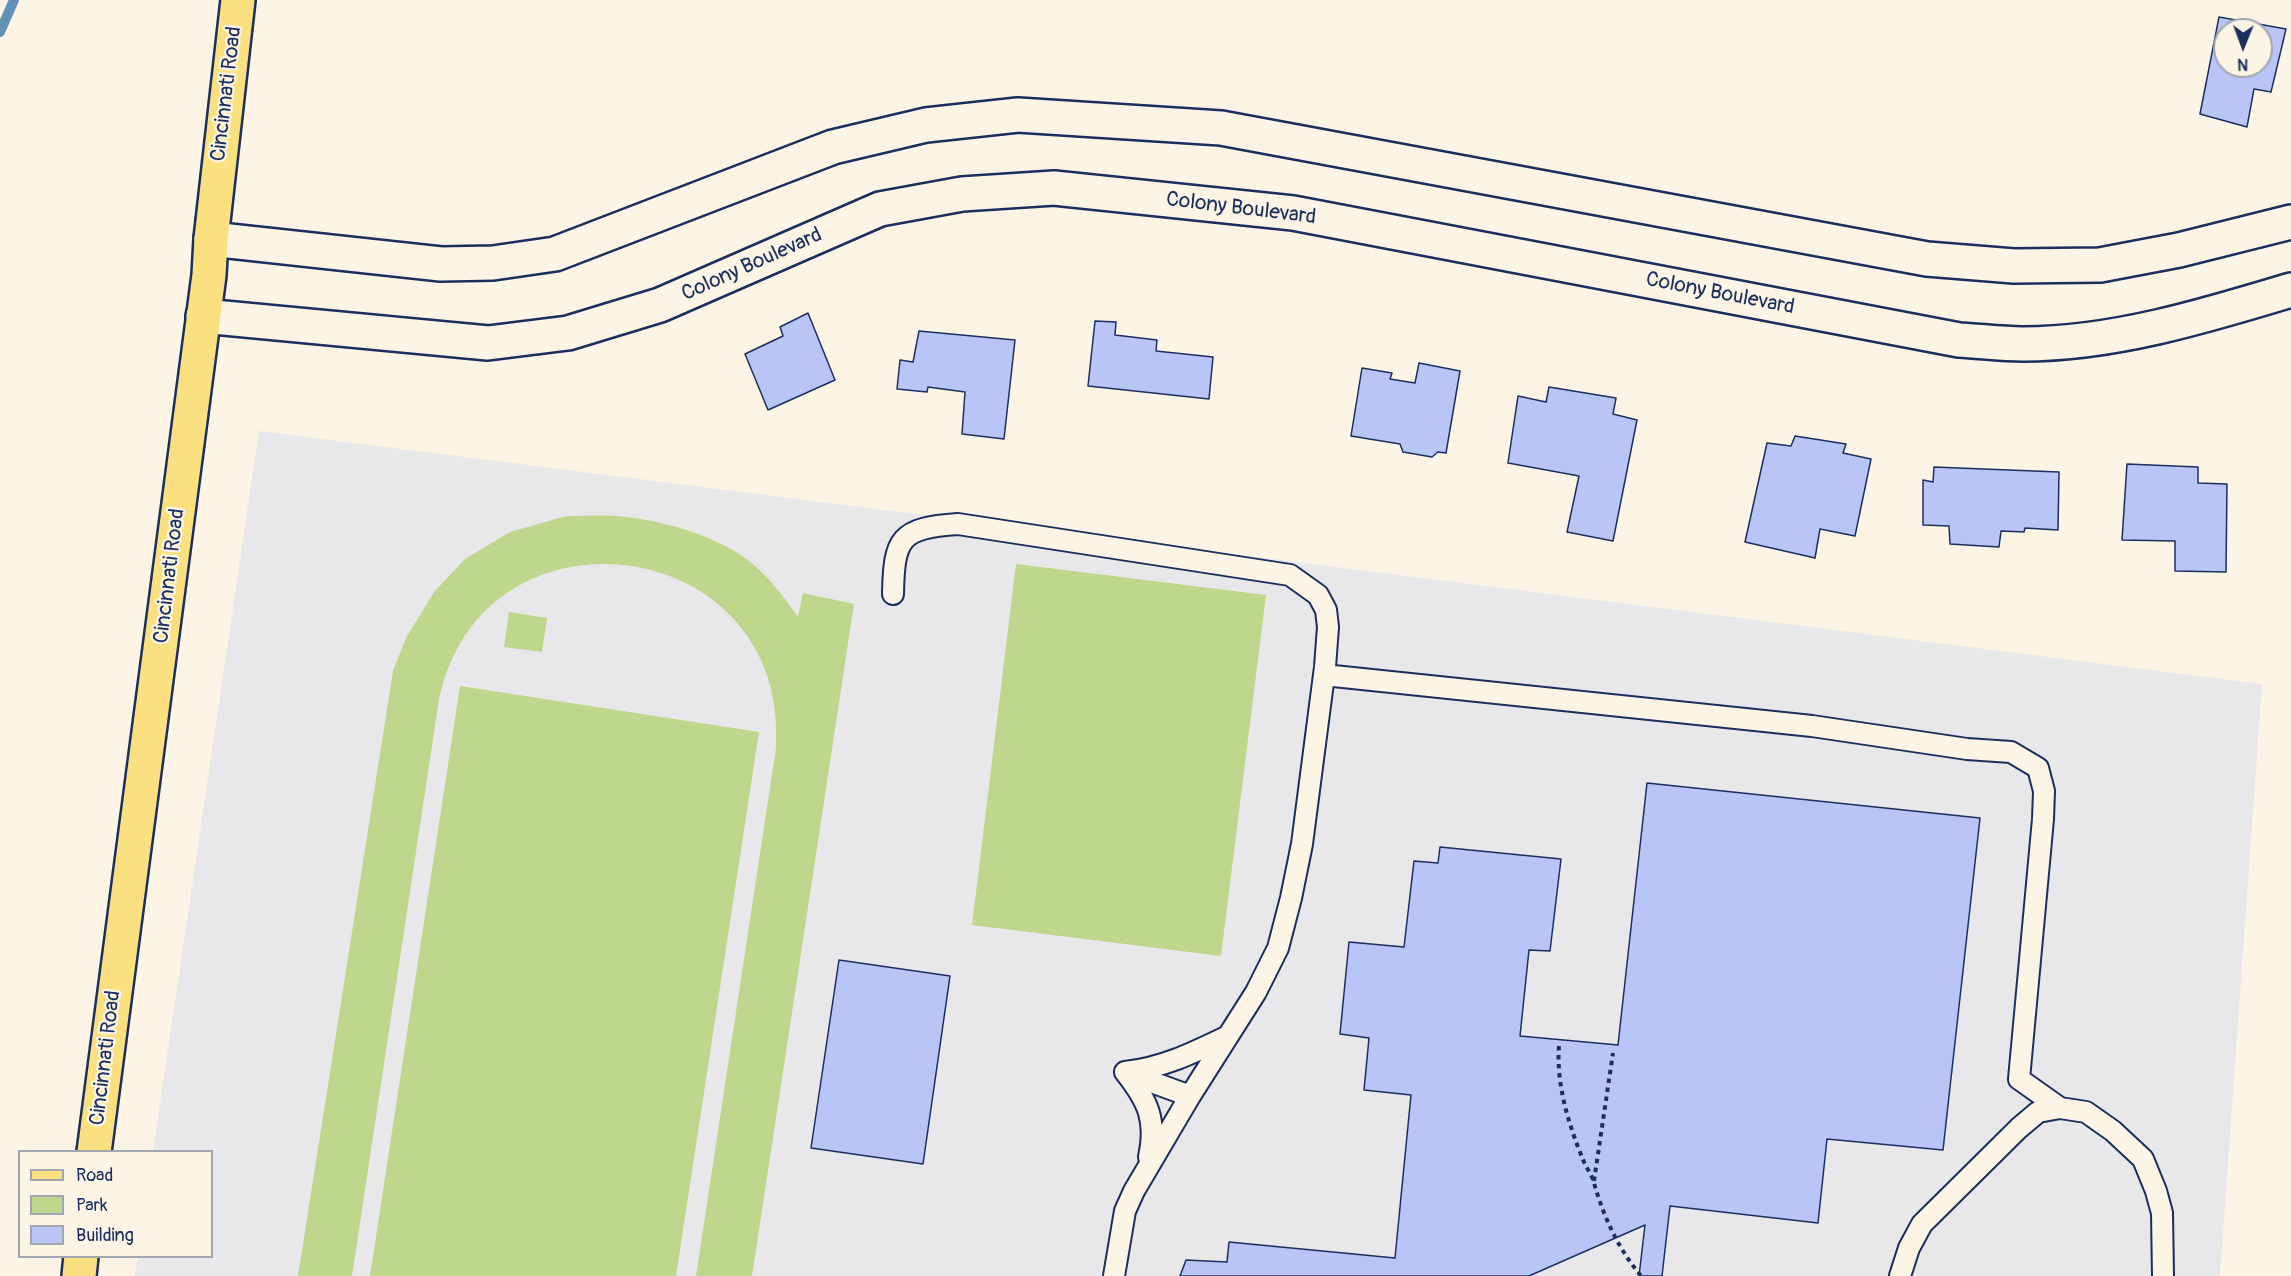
<!DOCTYPE html>
<html>
<head>
<meta charset="utf-8">
<style>
  body { margin:0 }
  #map { position:relative; width:2291px; height:1276px; overflow:hidden; background:#fcf5e5; font-family:Pangolin,sans-serif }
  canvas { display:block }
  .legend { position:absolute; left:18px; top:1150px; width:195px; height:108px; box-sizing:border-box; background:#fcf5e5; border:2px solid #a2a6af; margin:0; padding:8px 10px; list-style:none; font-size:18px; color:#1b2f5e }
  .legend li { display:flex; align-items:center; gap:12px; height:30px }
  .legend b { width:30px; border:2px solid #a2a6af }
  .north { position:absolute; left:2213px; top:18px; width:60px; height:60px; box-sizing:border-box; background:#fcf5e5; border:2px solid #a2a6af; border-radius:50%; rotate:181deg; font-size:16px; font-weight:700; line-height:24px; text-align:center; color:#1b2f5e }
  .north::after { content:''; display:block; margin:auto; width:21px; height:27px; background:#1b2f5e; clip-path:polygon(50% 0,100% 100%,50% 72%,0 100%) }
</style>
</head>
<body>
<div id="map">
<canvas width="2291" height="1276"></canvas>
<ul class="legend">
<li><b style="height:8px;background:#fbe080"></b>Road</li>
<li><b style="height:16px;background:#bfd78d"></b>Park</li>
<li><b style="height:16px;background:#b9c5f6"></b>Building</li>
</ul>
<div class="north">N</div>
</div>
<script>
const context = document.querySelector('canvas').getContext('2d');
context.lineJoin = 'round';
function paint(path, color) { context.fillStyle = color; context.fill(path, 'evenodd'); }
function trace(path, color, width, dash) { context.strokeStyle = color; context.lineWidth = width; context.lineCap = dash ? 'butt' : 'round'; context.setLineDash(dash || []); context.stroke(path); }
function label(font, color, halo, rows, align = 'center') {
  context.font = font + ' Pangolin,sans-serif'; context.lineWidth = 4.5; context.setLineDash([]); context.textBaseline = 'middle'; context.strokeStyle = halo; context.fillStyle = color; for (const [text, x, y, turn = 0] of rows) {
    context.save(); context.translate(x, y); context.rotate((+turn || 0) * Math.PI / 180); context.textAlign = isNaN(turn) ? turn : align; if (halo) context.strokeText(text, 0, 0); context.fillText(text, 0, 0); context.restore();
  }
}
const built = new Path2D(`
  M259 431 2262 684 2220 1276H135L138 1257 212 1256V1152L153 1151Z`);
const green = new Path2D(`
  M566 516C582 516 600 515 616 516 659 519 721 536 754 565 771 580 785 598 798 617L803 593 854 604 752 1276H696L776 748C790 530 475 493 438 706L352 1276H298L393 671 406 638 434 592 465 559 510 532Z
  M1016 564 1266 595 1221 956 972 925Z
  M509 612 547 618 542 652 504 647Z
  M460 686 759 732 676 1276H370Z`);
const stream = new Path2D(`
  M0 32 14 0`);
const building = new Path2D(`
  M2219 17 2286 29 2271 92 2254 89 2247 127 2200 114ZM2225 30H2261V66H2225Z
  M808 313 835 380 768 410 745 354 783 336 780 327Z
  M1095 321 1116 322 1115 335 1157 340 1156 351 1213 357 1209 399 1088 386Z
  M919 331 1015 340 1004 439 962 434 965 392 928 387 927 392 897 389 900 360 913 362Z
  M1419 363 1460 371 1446 453 1438 452 1432 457 1403 452 1400 444 1351 436 1362 368 1392 373 1390 379 1415 383Z
  M1549 387 1616 398 1613 414 1637 420 1613 541 1567 532 1579 476 1508 463 1518 396 1546 402Z
  M1795 436 1846 444 1843 453 1871 459 1855 536 1820 529 1815 558 1745 542 1767 443 1791 446Z
  M2127 464 2198 467V483L2227 484 2226 572 2175 571V541L2122 540Z
  M1934 467 2059 472 2058 530 2025 528 2024 532 2001 531 1999 547 1950 544 1949 526 1923 525V480L1933 482Z
  M1647 783 1980 818 1943 1150 1827 1139 1818 1223 1670 1206 1662 1276H1639L1645 1225 1529 1276H1180L1186 1260 1227 1262 1229 1242 1395 1258 1411 1095 1364 1090 1369 1038 1340 1034 1349 942 1404 947 1414 861 1438 863 1440 847 1561 859 1550 951 1529 950 1520 1036 1618 1045Z
  M839 960 950 976 923 1164 811 1148Z`);
const path = new Path2D(`
  M1559 1046C1556 1085 1569 1126 1584 1162 1587 1169 1592 1175 1594 1183 1604 1218 1618 1248 1641 1276
  M1594 1181 1613 1053`);
const service = new Path2D(`
  M893 594C894 538 900 528 958 524L1290 575 1318 595 1326 610 1328 627 1325 667 1302 844 1291 898 1278 948 1256 992 1190 1096 1134 1191 1125 1211 1114 1276
  M1324 675 1812 726 1967 749 2011 752 2038 768 2044 791 2043 819 2019 1079 2060 1108
  M1125 1072C1162 1068 1193 1053 1226 1037
  M1125 1072C1148 1101 1157 1120 1149 1157
  M1127 1073 1190 1096
  M1900 1276 1909 1248 1922 1224 2019 1128 2038 1112 2060 1108 2086 1112 2113 1131 2143 1159 2156 1191 2162 1213 2163 1276`);
const minor = new Path2D(`
  M211 239 441 264 493 263 555 254 833 147 926 125 1018 115 1221 128 1927 259 2014 266 2100 265 2179 250 2291 222
  M203 316 488 343 568 333 660 305 880 209 962 194 1054 188 1293 213 1959 340C1980 341 2001 344 2023 344 2113 344 2205 316 2291 290`);
const primary = new Path2D(`
  M94 1152 209 275 211 239 238 0
  M79 1276 81 1256`);
const streetNames = [
  ["Cincinnati Road",227,94,-83],
  ["Colony Boulevard",1241,209,7],
  ["Colony Boulevard",752,265,-24],
  ["Colony Boulevard",1720,294,11],
  ["Cincinnati Road",170,576,-83],
  ["Cincinnati Road",106,1058,-83]
];
paint(built, '#e8e7ea');
paint(green, '#bfd78d');
trace(stream, '#6291b7', 10);
paint(building, '#b9c5f6');
trace(building, '#1b2f5e', 1.5);
trace(service, '#1b2f5e', 24);
trace(minor, '#1b2f5e', 38);
trace(primary, '#1b2f5e', 38);
trace(path, '#1b2f5e', 4, [4.5, 4.5]);
trace(service, '#fcf5e5', 20);
trace(minor, '#fcf5e5', 33);
trace(primary, '#fbe080', 33);
label('21px', '#1b2f5e', '#fcf5e5', streetNames);
</script>
</body>
</html>
